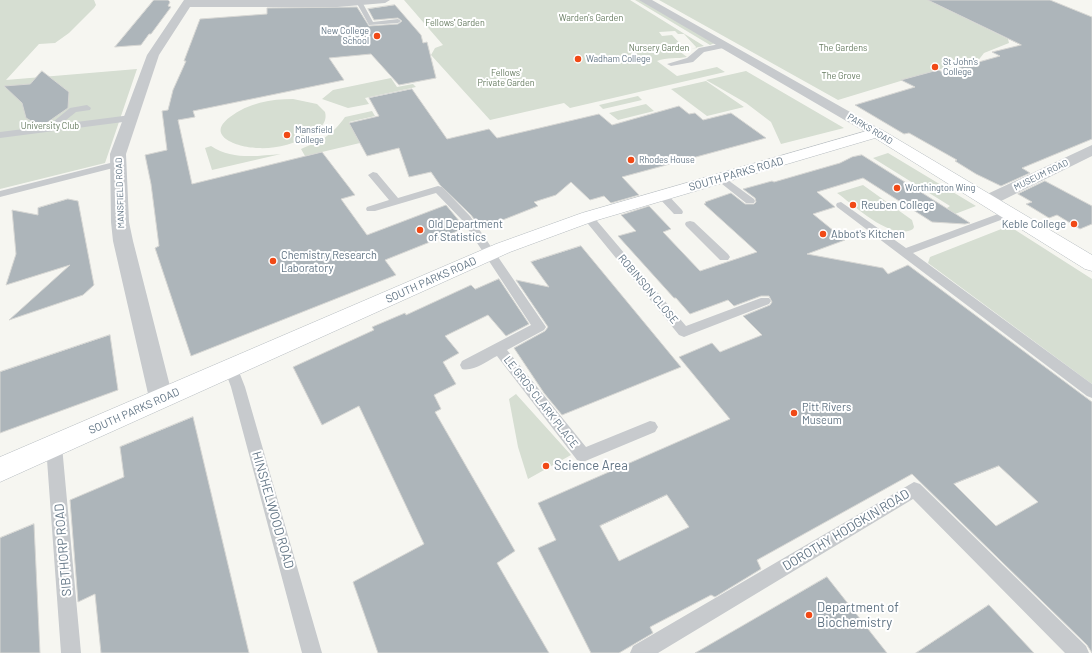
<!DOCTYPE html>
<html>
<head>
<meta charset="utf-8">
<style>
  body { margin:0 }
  canvas { display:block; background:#f6f6f1 }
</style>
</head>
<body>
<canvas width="1092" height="653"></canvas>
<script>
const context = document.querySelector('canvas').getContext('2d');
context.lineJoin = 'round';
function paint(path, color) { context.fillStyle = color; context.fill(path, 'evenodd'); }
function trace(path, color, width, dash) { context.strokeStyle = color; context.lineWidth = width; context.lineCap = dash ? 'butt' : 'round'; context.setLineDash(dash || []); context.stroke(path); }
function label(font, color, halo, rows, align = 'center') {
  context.font = font + ' Barlow,sans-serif'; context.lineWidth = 4; context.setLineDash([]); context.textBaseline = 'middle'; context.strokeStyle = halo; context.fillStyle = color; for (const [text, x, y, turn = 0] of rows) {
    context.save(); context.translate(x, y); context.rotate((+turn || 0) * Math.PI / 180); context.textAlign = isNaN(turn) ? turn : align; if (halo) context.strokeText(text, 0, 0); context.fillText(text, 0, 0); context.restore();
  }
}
const green = new Path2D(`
  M0 0H94L96 5 94 8 69 33 55 43 39 44 6 80 137 69 105 163 0 189Z
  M404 0H630L704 46 679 51 687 57C677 59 667 57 657 61L677 76 717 67 725 72 570 108 564 103 490 120 431 55 435 48 443 45ZM675 31 678 34H684L697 48 685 49 672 35 662 36 659 32Z
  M635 0H642L715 43 710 45Z
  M659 0H934V3L1008 39 1009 43 984 53 977 62 940 69 838 100Z
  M746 71 844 128 781 144 771 122 746 103 706 80Z
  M391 78 397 87 413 84 416 87 365 98 369 104 348 108 322 99 333 90Z
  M706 81 744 107 707 116 671 89Z
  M638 96 642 100 603 109 599 105Z
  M293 99 317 104 325 112C328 123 319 130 310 135 295 144 275 149 258 148 241 148 203 137 230 117 248 103 271 99 293 99Z
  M646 104 654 111 618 120 609 113Z
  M372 111 375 116 349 122 360 143 305 156 301 149C323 140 331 136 345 117Z
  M211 146C232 160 257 156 281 154L212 170 205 148Z
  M888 153 976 206 955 214 947 208 950 206 873 158Z
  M863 185 912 220 914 227 913 229C892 242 854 205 837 193Z
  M1009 226 1092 279V384L928 263 930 257Z
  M516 394 571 455 528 479 518 447 509 399Z`);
const building = new Path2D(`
  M154 0H168L170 2 168 6 171 7 151 34H149L141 45 115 47Z
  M928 0H1050L1092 17V139L1022 168 1030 173 1001 186 976 174 955 161 957 160 909 133 904 134 855 105 915 87 901 80 938 70 943 72 1000 56 992 52 1021 45Z
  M395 5 421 35 423 43 427 42 436 78 399 85 371 54 329 58 344 80 193 111 195 117 178 120 192 184 322 152 355 195 341 199 367 235 446 205 465 228 385 260 396 275 191 356 155 248 159 246 151 184 145 155 167 150 162 111 168 110 173 90 186 61H184L200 19 267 14V8L357 7 369 26 398 24 402 21 398 18 374 20 368 9Z
  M42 71 69 92 68 108 45 124 33 122 26 118 22 103 4 86 30 84Z
  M412 89 447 139 489 129 497 138 599 114 612 125 679 106 689 114 695 113 703 120 731 113 766 138 622 177 639 195 611 203 604 196 590 200 571 182 556 195 534 202 538 206 485 227 480 222 477 223 471 215 440 185 431 172 409 177 399 148 367 156 349 123 379 116 369 98Z
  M862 155 970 223 965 224 932 222 863 178 817 192 835 207 813 214 845 240 807 254 883 268 888 274 908 265 1092 402V653L1087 645 912 474 757 560 761 569 715 597 711 595 650 627 653 633 619 653H591L538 548 556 540 538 503 730 419 679 357 712 343 720 352 762 335 743 316 770 305 772 302 769 296H761L734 306 728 300 690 314 676 298H674L618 236 636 231 621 215 649 206 671 229 663 232 700 271 757 252 704 204 706 203 705 202 731 193 745 204H754L756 202 755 198 743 189 772 181 774 182 840 163 852 157ZM999 466 1038 502 996 526 954 484ZM667 495 689 527 619 561 600 526Z
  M1045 181 1092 206V224L1080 229 1057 215 1049 218 1026 204 1032 202 1018 194Z
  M68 199 78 201 94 285 83 295 9 320 70 265 6 285 16 254 12 210 38 215V208Z
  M581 246 681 367 562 415 544 393 514 348 545 331 548 327 516 280 549 287 531 262Z
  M499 279 529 324 506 336 488 315 445 336 459 353 443 362 456 384 434 395 441 409 435 412 515 551 497 563 549 653H378L353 582 424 544 359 406 322 425 293 367 374 330 372 327 405 313 406 315 471 285 475 289Z
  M110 335 118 390 0 433V372Z
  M193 417 249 653H101L95 594 78 602 70 500 124 477 120 447Z
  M34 524 40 653H0V538Z
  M827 577 887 653H695L742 626Z
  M989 605 1034 653H916Z`);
const lane = new Path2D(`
  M355 0H361L373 22 398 19 401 21 398 23 369 25Z
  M725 43 729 45 728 47 704 52 693 62 671 66 667 64 687 58 699 48Z
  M87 105 91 108 90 110 76 112 61 124 131 115 135 118 131 121 0 138V132L48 126 70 108Z
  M118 161 123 164 121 166 0 197V191Z
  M373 172 377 173 398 198 438 186 442 187 470 216 546 327 544 330 507 350 586 447 650 421 655 422 658 427 655 432 583 462 577 460 497 356C487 361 473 372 462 369L460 365 462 361 531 325 462 220 436 193 375 211H367L366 209 367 207 389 200 368 175Z
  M721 175 754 199 755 201 754 203H746L717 180 716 178Z
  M662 192 666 193 682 210 683 212 682 214H674L658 197 657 195 658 193Z
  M841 202 906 248 1006 211H1014L1015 213 1014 215 913 253 1092 384V398L1087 396 837 207 836 205 837 203Z
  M588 214 592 215 686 326 761 298H769L771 301 769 304 689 335 684 337 679 335 584 219 583 217 584 215Z
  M690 221 694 222 728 254 730 257 728 260H720L686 226 685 224 686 222Z
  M231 363 236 364 245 387 322 653H302L231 387 224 368 226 364Z
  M54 439 59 441 62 446 81 653H61L46 446 49 441Z
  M914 482 920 484 1086 646 1089 653H1065L913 499 658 653H630L633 646Z`);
const street = new Path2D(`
  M184 0H390L385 3 337 7H190L159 55 126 154 129 222 133 241 173 398 170 405 161 408 152 405 149 398 113 241 111 222 110 154 147 55Z
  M639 0H652L882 130 885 133 882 136H872Z
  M1092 145V156L995 204 989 205 983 204 980 200 983 196Z`);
const secondary = new Path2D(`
  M877 128 882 130 1092 255V271L1085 269 875 138 594 221 510 252 0 482V457L496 244 582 213Z`);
const markers = [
  [377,36,4,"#f14916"],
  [578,59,4,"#f14916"],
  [935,67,4,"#f14916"],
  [287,135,4,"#f14916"],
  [631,160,4,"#f14916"],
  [897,188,4,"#f14916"],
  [853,205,4,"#f14916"],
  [1074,224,4,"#f14916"],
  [420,230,4,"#f14916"],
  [823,234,4,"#f14916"],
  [273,261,4,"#f14916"],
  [794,413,4,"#f14916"],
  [546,466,4,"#f14916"],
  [809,615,4,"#f14916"]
];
const farParknames = [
  ["Warden's Garden",591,18],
  ["Fellows' Garden",455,23],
  ["Nursery Garden",659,48],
  ["The Gardens",843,48],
  ["Fellows'",506,73],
  ["Private Garden",506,83],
  ["The Grove",841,76],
  ["University Club",50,126]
];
const farPoinames = [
  ["New College",369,31,"right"],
  ["School",369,41,"right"],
  ["Wadham College",586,59],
  ["St John's",943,62],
  ["College",943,72],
  ["Mansfield",295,130],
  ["College",295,140],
  ["Rhodes House",639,160],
  ["Worthington Wing",905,188]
];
const farStreetnames = [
  ["PARKS ROAD",870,129,31],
  ["MUSEUM ROAD",1041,175,-26],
  ["MANSFIELD ROAD",120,193,-92]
];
const streetNames = [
  ["SOUTH PARKS ROAD",736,174,-16],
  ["SOUTH PARKS ROAD",431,280,-24],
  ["ROBINSON CLOSE",648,289,50],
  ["LE GROS CLARK PLACE",541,402,52],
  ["SOUTH PARKS ROAD",134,411,-24]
];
const poiNames = [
  ["Reuben College",861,205],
  ["Old Department",428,224],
  ["of Statistics",428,237],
  ["Keble College",1066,224,"right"],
  ["Abbot's Kitchen",831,234],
  ["Chemistry Research",281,255],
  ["Laboratory",281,268],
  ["Pitt Rivers",802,407],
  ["Museum",802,420]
];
const nearPoinames = [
  ["Science Area",554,466],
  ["Department of",817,608],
  ["Biochemistry",817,623]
];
const nearStreetnames = [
  ["HINSHELWOOD ROAD",273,510,74],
  ["DOROTHY HODGKIN ROAD",846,530,-31],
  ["SIBTHORP ROAD",63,550,-95]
];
paint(green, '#d6ded2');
paint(building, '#adb5ba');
trace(building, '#d7d7d4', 1);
trace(secondary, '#b6bcc0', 1);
paint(lane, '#c7cacd');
paint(street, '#c7cacd');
paint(secondary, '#fff');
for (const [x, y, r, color] of markers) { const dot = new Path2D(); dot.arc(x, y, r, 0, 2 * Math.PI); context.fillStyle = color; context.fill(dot); trace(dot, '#fff', 1.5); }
label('9px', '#677c61', '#fff', farParknames);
label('9px', '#627585', '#fff', farPoinames, 'left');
label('9px', '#627585', '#fff', farStreetnames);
label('11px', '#627585', '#fff', streetNames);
label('11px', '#627585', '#fff', poiNames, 'left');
label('13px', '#627585', '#fff', nearPoinames, 'left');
label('13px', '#627585', '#fff', nearStreetnames);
</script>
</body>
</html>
